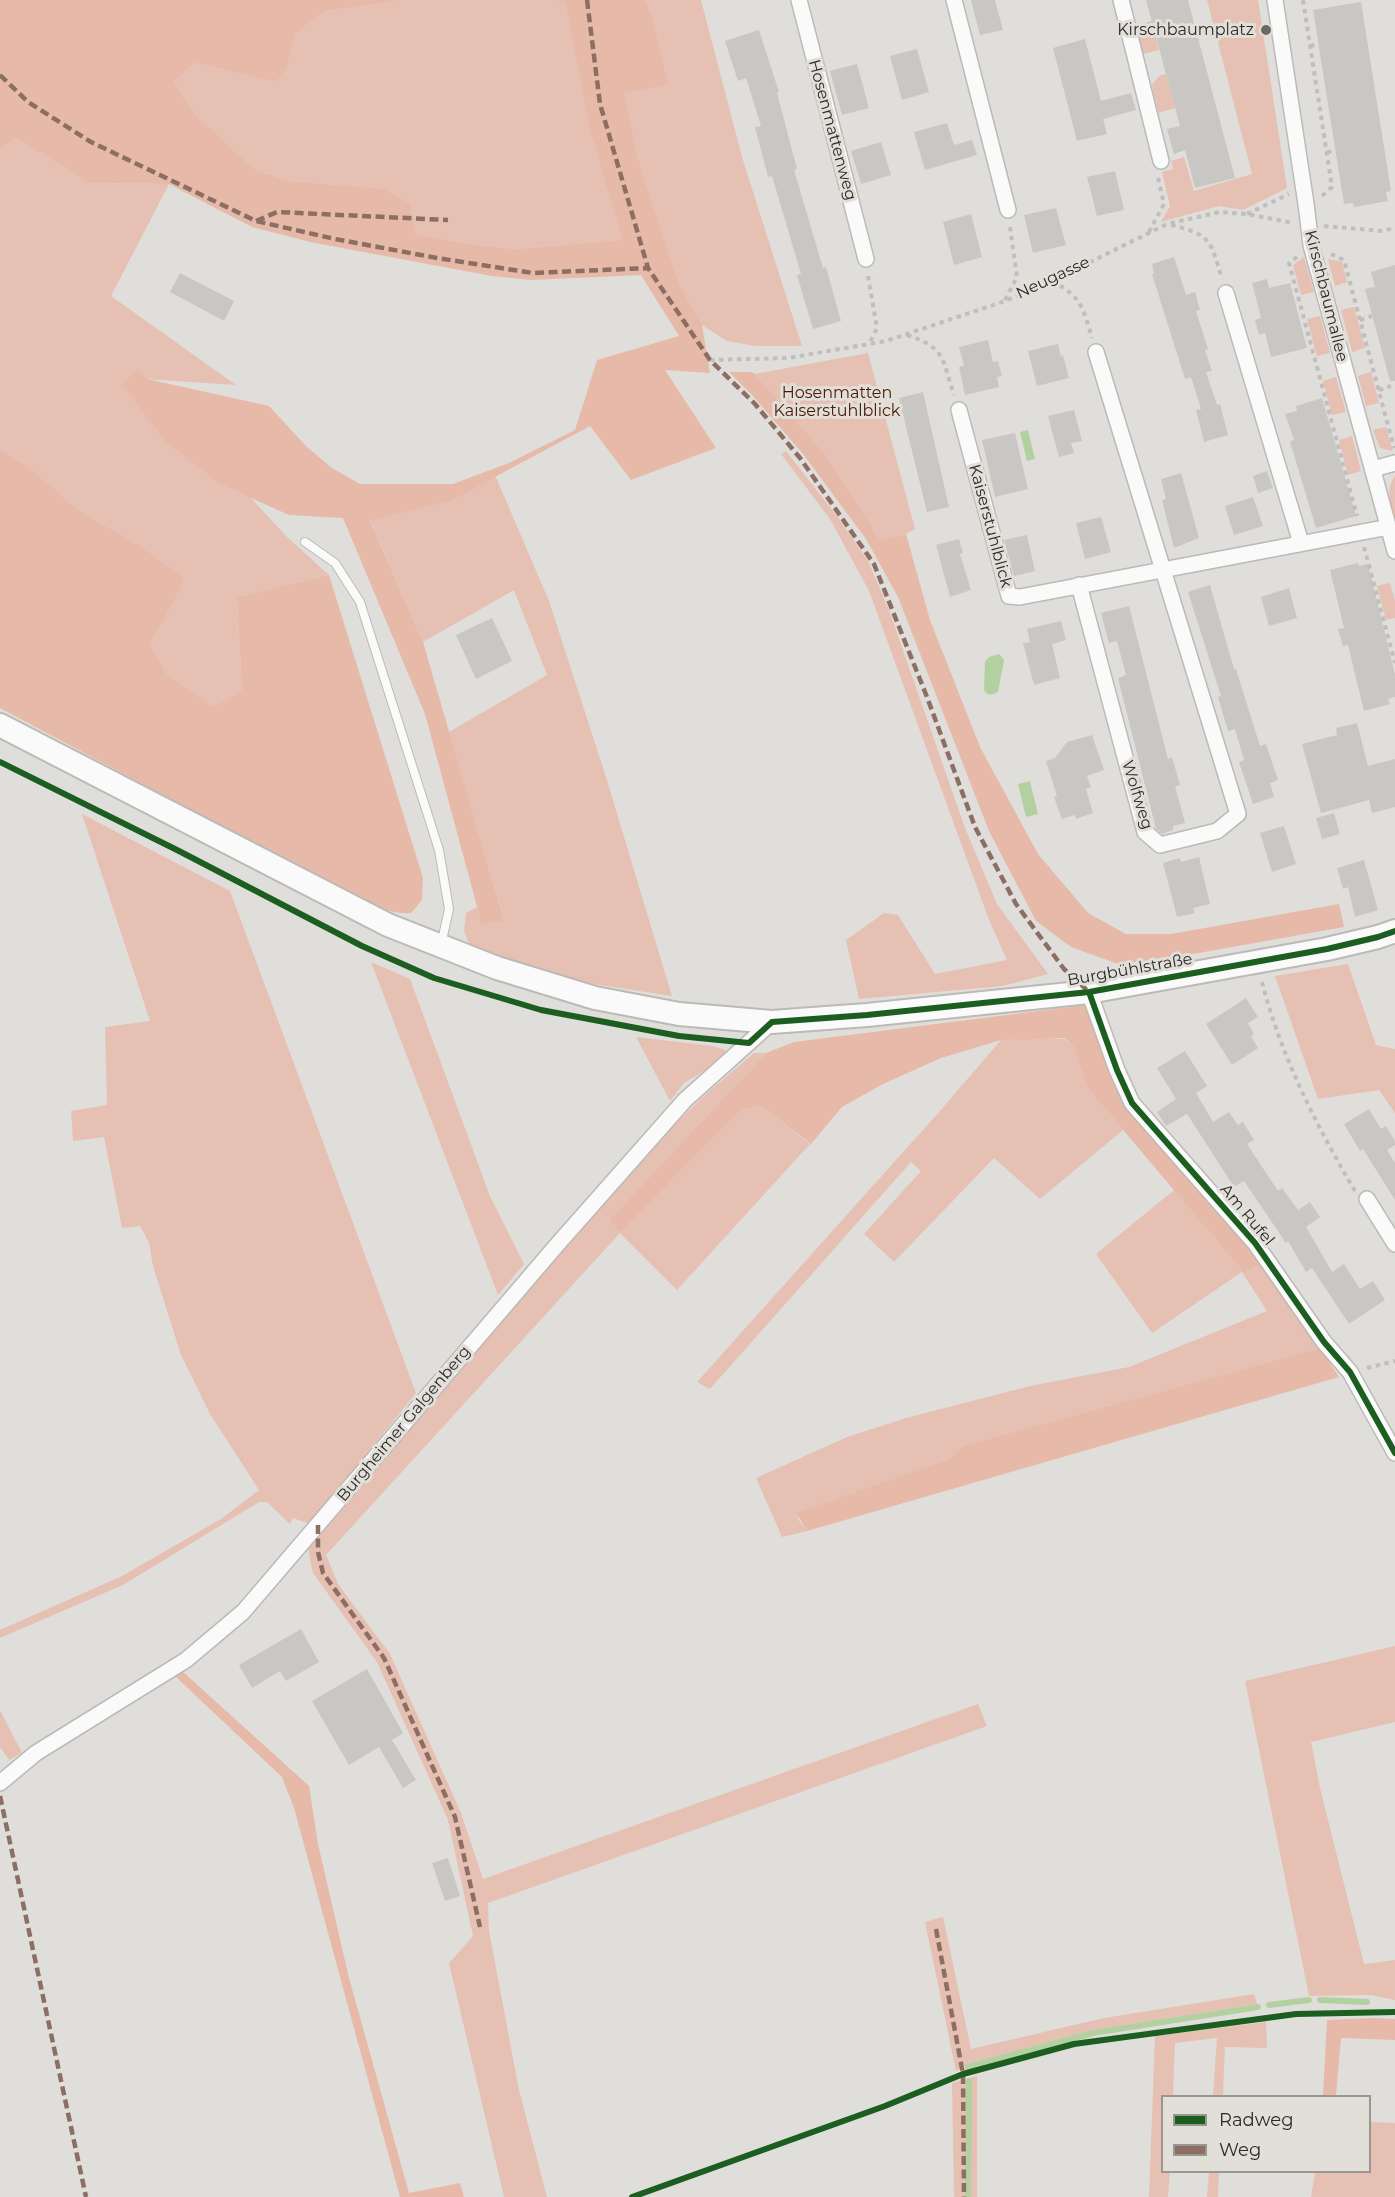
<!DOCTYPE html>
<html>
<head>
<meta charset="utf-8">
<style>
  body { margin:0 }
  #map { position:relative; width:1395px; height:2197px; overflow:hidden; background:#e0dedb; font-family:Montserrat,sans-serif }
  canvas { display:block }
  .legend { position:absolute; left:1161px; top:2095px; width:210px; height:78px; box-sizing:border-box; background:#e2dfd9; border:2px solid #999792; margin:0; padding:8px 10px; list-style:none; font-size:18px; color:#2b2a28 }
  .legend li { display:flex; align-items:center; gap:12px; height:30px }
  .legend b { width:30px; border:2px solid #999792 }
</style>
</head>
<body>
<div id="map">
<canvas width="1395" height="2197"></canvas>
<ul class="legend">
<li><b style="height:8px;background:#1b5e20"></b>Radweg</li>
<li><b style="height:8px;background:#8d6e63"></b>Weg</li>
</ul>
</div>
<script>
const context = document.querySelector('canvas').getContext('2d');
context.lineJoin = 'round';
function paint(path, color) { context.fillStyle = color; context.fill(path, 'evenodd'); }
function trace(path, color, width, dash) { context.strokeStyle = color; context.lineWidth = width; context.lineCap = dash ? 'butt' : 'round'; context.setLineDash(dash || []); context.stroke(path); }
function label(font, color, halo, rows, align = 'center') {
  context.font = font + ' Montserrat,sans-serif'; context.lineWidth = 6; context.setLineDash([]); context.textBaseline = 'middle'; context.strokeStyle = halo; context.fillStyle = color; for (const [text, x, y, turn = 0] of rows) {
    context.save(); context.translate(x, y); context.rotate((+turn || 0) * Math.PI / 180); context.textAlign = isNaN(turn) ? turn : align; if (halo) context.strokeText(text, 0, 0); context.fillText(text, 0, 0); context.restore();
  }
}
const green = new Path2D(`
  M405 0H555L565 3 590 131 622 240 515 249 469 244 416 234 411 204 386 189 290 181 257 171 196 115 174 82 195 63 276 82 287 68 295 34 325 11Z
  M645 0H701L742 157 802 346H755L727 341 702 325 681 287 669 255 638 158 625 93 669 83 653 18Z
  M1207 0H1258L1287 188 1243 210 1219 206 1161 222 1170 206 1162 172 1173 169 1171 161 1184 157 1194 191 1252 174Z
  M1152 21 1159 50 1143 54 1135 26Z
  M1166 74 1175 108 1158 113 1152 85 1159 76Z
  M16 138 90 183 169 184 111 296 236 385 147 379 222 485 251 498 286 536 329 575 237 597 242 690 213 707 167 674 150 644 176 598 184 577 139 545 80 511 28 466 0 450V150Z
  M1304 257 1314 292 1301 295 1293 265Z
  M1328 259 1342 262 1347 282 1335 286Z
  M1354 307 1365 348 1352 352 1341 310Z
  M1320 316 1330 353 1317 356 1307 319Z
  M868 353 915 529 906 534 881 541 825 454 755 374Z
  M1371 372 1379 403 1366 406 1358 376Z
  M1336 377 1346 412 1332 415 1323 381Z
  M1386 427 1393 451 1380 448 1373 430Z
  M1352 436 1361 471 1348 475 1339 440Z
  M786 451 837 516 868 561 889 610 965 828 997 904 1048 974 1003 986 859 999 846 940 884 913 898 915 935 974 1007 960 989 920 869 591 830 519 781 454Z
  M495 475 549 601 606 777 672 996 587 983 470 947 464 931 466 913 477 907 483 925 504 919 449 732 547 675 514 590 423 642 370 519 446 502Z
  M1395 476V518C1391 502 1385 490 1395 476Z
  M1390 583 1395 601V618L1386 620 1377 586Z
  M82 814 230 891 416 1393 310 1524 293 1518 290 1524 267 1502H259L123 1585 0 1638V1630L122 1576 221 1519 259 1490 210 1414 181 1355 153 1266 149 1243 140 1226 122 1228 104 1137 73 1141 71 1111 107 1105 105 1027 150 1021Z
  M371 962 410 979 490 1196 524 1264 498 1295Z
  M1348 964 1376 1045 1395 1049V1113L1379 1090 1318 1099 1275 976Z
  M636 1037 713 1046 725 1050 724 1059 684 1083 670 1101Z
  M1038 1038 1065 1039 1074 1047 1086 1086 1123 1130 1040 1199 994 1158 894 1262 864 1234 921 1171 911 1162 710 1389 697 1382 939 1112 1001 1040Z
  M754 1053H766L608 1221 621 1232 742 1109 761 1106 810 1144 677 1290 620 1233 326 1555 338 1584 390 1654 461 1813 483 1879 978 1704 987 1726 488 1903 489 1931 519 2090 547 2197H504L449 1963 473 1936 448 1820 377 1662 313 1573 308 1549 326 1529 334 1517 424 1405 598 1207 661 1138 704 1096Z
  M1174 1190 1242 1271 1261 1264 1320 1348 962 1446 949 1459 797 1513 798 1519 807 1531 782 1537 756 1478 847 1437 906 1418 1030 1386 1129 1367 1267 1311 1242 1272 1152 1333 1096 1254Z
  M1395 1646V1722L1311 1742 1320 1788 1364 1964 1395 1960V2000L1370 1995 1309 1996 1245 1681Z
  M0 1710 22 1753 9 1760 0 1747Z
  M943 1917 971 2049 1104 2018 1254 1994 1257 2004 1093 2030 968 2064 956 2071 925 1922Z
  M1266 2022 1267 2048 1225 2047 1223 2096H1213L1217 2038 1175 2043 1173 2096H1162V2172H1170L1168 2197H1149L1155 2036Z
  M977 2076V2197H954L952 2083Z
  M1370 2122 1395 2123V2197H1311L1315 2172H1370Z
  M1209 2172H1219L1218 2197H1207Z`);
const forest = new Path2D(`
  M0 0H405L325 11 295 34 287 68 276 82 195 63 174 82 196 115 257 171 290 181 386 189 411 204 416 234 469 244 515 249 622 240 590 131 565 3 555 0H645L653 18 669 84 625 93 638 158 669 255 681 287 702 325 710 373 665 370 716 448 631 480 590 426 450 501 370 520 423 642 504 920 482 925 425 714 343 518 289 515 222 485 166 442 123 385 136 370 147 379 269 406 306 446 332 468 360 484H453L509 463 575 430 597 360 679 336 641 275 531 280 492 276 310 242 252 227 169 184 90 183 16 138 0 150Z
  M729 372H751L755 374 825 454 881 541 906 534 930 620 980 747 1038 854 1088 913 1126 934H1171L1339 904 1344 927 1165 959 1118 964 1071 947 1036 921 989 831 898 597 866 539 803 454 752 395Z
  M0 450 28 466 80 511 139 545 184 577 176 598 150 644 167 674 213 707 242 690 237 597 329 575 423 878 422 900 411 913C385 915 359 898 335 887L0 708Z
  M1086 1005 1123 1100 1248 1245 1261 1264 1243 1272 1086 1086 1074 1047 1065 1038 1001 1040 941 1058 883 1084 842 1107 811 1144 761 1106 742 1109 621 1232 608 1221 766 1053 794 1042Z
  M1320 1348 1339 1377 807 1531 796 1513 949 1459 962 1446Z
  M182 1671 309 1786 318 1844 349 1978 409 2193 460 2183 464 2197H400L294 1808 282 1777 176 1677Z
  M1374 2018 1395 2019V2040L1341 2038 1336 2096H1323L1327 2020Z`);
const water = new Path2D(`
  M1028 430 1035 459 1027 461 1020 432Z
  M999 654 1004 660 998 692C993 695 987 696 984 690L985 662 989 657Z
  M1030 781 1038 814 1026 817 1018 784Z`);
const stream = new Path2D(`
  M1320 2000 1367 2002
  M1269 2005 1309 2000
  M968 2067 1093 2033 1258 2007
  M968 2197 969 2081`);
const building = new Path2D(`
  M971 0H995L1003 30 980 35Z
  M1146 0H1188L1235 178 1195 188 1185 150 1174 154 1167 129 1180 126Z
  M1361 2 1391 191 1386 192 1388 201 1354 207 1353 203 1344 204 1313 10Z
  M759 30 779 92 777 93 797 169 794 170 823 268 826 267 841 321 813 329 797 275 801 274 772 176 768 177 755 127 761 126 746 78 738 81 725 41Z
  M1085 39 1101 101 1131 93 1136 110 1103 119 1107 134 1077 141 1053 48Z
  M917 49 929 92 902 100 890 56Z
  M857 64 869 108 842 115 830 71Z
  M947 123 954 145 972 140 977 155 925 170 914 132Z
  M881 142 891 175 861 184 851 151Z
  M1115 171 1124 210 1097 216 1087 177Z
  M1056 208 1066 245 1033 253 1024 215Z
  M971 214 982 257 954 265 943 222Z
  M1174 257 1186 295 1195 292 1200 310 1196 311 1208 349 1205 350 1212 371 1206 372 1217 405 1220 404 1228 435 1204 442 1196 410 1201 409 1191 377 1185 379 1152 274 1154 273 1152 264Z
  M1395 265V381H1390L1365 289 1375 287 1371 272Z
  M180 273 234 301 224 321 170 292Z
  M1267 279 1269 288 1290 283 1307 348 1271 357 1265 333 1259 335 1255 320 1261 318 1252 283Z
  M988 340 993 362 998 361 1002 376 997 377 999 387 965 395 959 367 964 365 959 347Z
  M1058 344 1061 356 1063 355 1069 378 1037 386 1028 351Z
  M923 392 949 507 927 512 899 398Z
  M1322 398 1356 516 1316 528 1290 442 1294 440 1285 414 1297 411 1296 406Z
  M1074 410 1082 441 1071 443 1074 453 1059 457 1048 416Z
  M1015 433 1028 489 995 497 982 440Z
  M1267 471 1273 488 1258 493 1253 476Z
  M1181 473 1199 538 1174 548 1162 500 1166 499 1161 479Z
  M1253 497 1263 526 1234 535 1225 506Z
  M1101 517 1111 552 1085 559 1076 523Z
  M1027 535 1035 571 1014 576 1004 540Z
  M959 539 963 553 960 554 971 590 950 597 936 545Z
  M1358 563 1359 566 1368 564 1395 675V697L1388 699 1390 704 1364 711 1348 645 1343 646 1338 629 1344 628 1330 570Z
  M1210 585 1234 669H1236L1260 746 1266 744 1278 780 1270 783 1274 797 1253 804 1239 762 1244 760 1235 729 1228 731 1218 697 1221 696 1188 592Z
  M1289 588 1297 618 1269 626 1261 597Z
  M1129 606 1168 759 1172 757 1180 785 1175 786 1185 823 1173 826V830L1162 834 1156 829 1118 678 1126 675 1117 641 1109 643 1101 613Z
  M492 618 512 661 476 679 456 635Z
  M1061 621 1066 640 1052 644 1060 678 1034 685 1023 643 1030 642 1027 629Z
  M1357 723 1368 766 1395 759V807L1372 813 1369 800 1321 813 1302 744 1337 735 1336 728Z
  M1092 735 1104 770 1087 776 1091 787 1086 789 1093 813 1076 819 1075 815 1062 819 1054 797 1057 796 1046 761 1055 758 1067 742Z
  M1334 813 1340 834 1322 839 1316 818Z
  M1284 826 1296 864 1272 872 1260 833Z
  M1199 857 1210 904 1193 908 1195 913 1177 917 1163 863 1180 858 1181 862Z
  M1364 860 1378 910 1355 917 1348 887 1343 889 1337 868Z
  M1246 998 1258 1017 1248 1023 1254 1034 1251 1036 1258 1048 1232 1065 1206 1024Z
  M1185 1051 1207 1086 1196 1093 1213 1122 1229 1112 1238 1125 1243 1122 1254 1140 1247 1144 1278 1191 1282 1188 1298 1210 1310 1202 1320 1217 1306 1227 1332 1272 1344 1264 1360 1289 1373 1281 1385 1300 1349 1324 1312 1268 1306 1272 1288 1241 1286 1243 1244 1181 1234 1187 1187 1114 1166 1126 1157 1112 1176 1099 1157 1068Z
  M1369 1109 1381 1129 1386 1126 1395 1141V1145L1387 1150 1395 1163V1200L1363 1149 1360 1151 1344 1124Z
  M301 1629 319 1662 286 1681 280 1671 252 1688 239 1665Z
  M367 1669 403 1733 392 1740 416 1780 403 1788 379 1747 349 1765 312 1701Z
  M448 1858 460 1896 445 1901 432 1863Z`);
const path = new Path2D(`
  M1303 0 1332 187 1322 196
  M1310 46 1318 44
  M1327 152 1335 151
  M1247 214 1289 194
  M1171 225C1212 235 1210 240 1222 279
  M1324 226 1382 231 1395 228
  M1149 232 1164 204 1158 178
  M1331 254 1344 260 1394 448
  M1297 257 1289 263 1357 516
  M868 276 877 328 869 344
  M1052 281C1082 297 1083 308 1092 338
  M1005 300 1017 277 1010 227
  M1360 320 1372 316
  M907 335C946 348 942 359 954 395
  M710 360 788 358 886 341 1005 301 1052 281 1167 224 1220 212 1247 214 1293 223
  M1379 390 1391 386
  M1364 547 1395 663
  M1262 982C1281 1056 1316 1125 1355 1191
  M1367 1368 1395 1361`);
const lane = new Path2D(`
  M305 542 335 563 360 602 439 850 449 909 441 945`);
const street = new Path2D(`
  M799 0 866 259
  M954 0 1008 210
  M1121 0 1161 161
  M1275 0 1306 204
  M1311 245 1395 551
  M1226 293 1301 543
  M959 410 1009 596 1020 597 1389 527
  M1373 469 1395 463
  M1079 585 1145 832 1160 845 1217 831 1238 814 1096 352
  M1089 992 1117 1070 1132 1103 1255 1243 1324 1342 1350 1372 1395 1453
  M1367 1199 1395 1244
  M0 1783 36 1753 186 1660 243 1612 556 1246 685 1100 772 1022`);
const secondary = new Path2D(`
  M0 725 388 925 497 968 595 998 679 1014 772 1022 867 1015 1089 992 1327 949 1378 937 1395 931`);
const streetBridge = new Path2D(`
  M1306 204 1311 245`);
const quiet = new Path2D(`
  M587 0 600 104 648 268 710 360 755 404 800 458 874 564 927 697 975 827 1016 904 1064 969 1089 992
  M0 75 28 102 91 142 256 221 335 239 437 258 533 273 648 268
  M256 221 277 212 448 220
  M318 1525V1552L323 1573 384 1658 455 1817 480 1927
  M0 1796 86 2197
  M936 1929 963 2074 964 2197`);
const cycleway = new Path2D(`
  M0 762 179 851 362 946 434 978 541 1010 679 1036 749 1043 772 1022 867 1015 1089 992 1327 949 1378 937 1395 931
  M1089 992 1117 1070 1132 1103 1255 1243 1324 1342 1350 1372 1395 1453
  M632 2197 885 2106 963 2074 1074 2044 1296 2014 1395 2012`);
const markers = [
  [1266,30,6,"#6a6967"]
];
const poiNames = [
  ["Kirschbaumplatz",1254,30]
];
const streetNames = [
  ["Hosenmattenweg",832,130,75],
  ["Neugasse",1053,278,-25],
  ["Kirschbaumallee",1326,296,76],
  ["Kaiserstuhlblick",990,526,75],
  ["Wolfweg",1137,795,73],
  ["Burgbühlstraße",1130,970,-10],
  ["Am Rufel",1247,1215,50],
  ["Burgheimer Galgenberg",404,1424,-50]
];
const parkNames = [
  ["Hosenmatten",837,393],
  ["Kaiserstuhlblick",837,411]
];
paint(green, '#e6c0b2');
paint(forest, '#e6b9a8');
paint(water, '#b3d1a0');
trace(stream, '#b3d1a0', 6);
paint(building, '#c9c7c4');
trace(lane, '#bbbab7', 10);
trace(street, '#bbbab7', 18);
trace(secondary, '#bbbab7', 26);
trace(path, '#c0bfbe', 4, [4.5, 4.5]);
trace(lane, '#fafafa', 8);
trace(street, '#fafafa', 15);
trace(secondary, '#fafafa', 22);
trace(streetBridge, '#bbbab7', 18, []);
trace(streetBridge, '#fafafa', 15);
trace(quiet, '#8d6e63', 4.5, [9, 4.5]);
trace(cycleway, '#1b5e20', 6);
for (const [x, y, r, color] of markers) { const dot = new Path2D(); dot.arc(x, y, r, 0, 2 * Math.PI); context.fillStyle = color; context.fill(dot); trace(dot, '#e2dfd9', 2); }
label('16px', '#2b2a28', '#e2dfd9', poiNames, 'right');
label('16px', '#2b2a28', '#e2dfd9', streetNames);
label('16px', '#4a1906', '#e2dfd9', parkNames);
</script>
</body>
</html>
